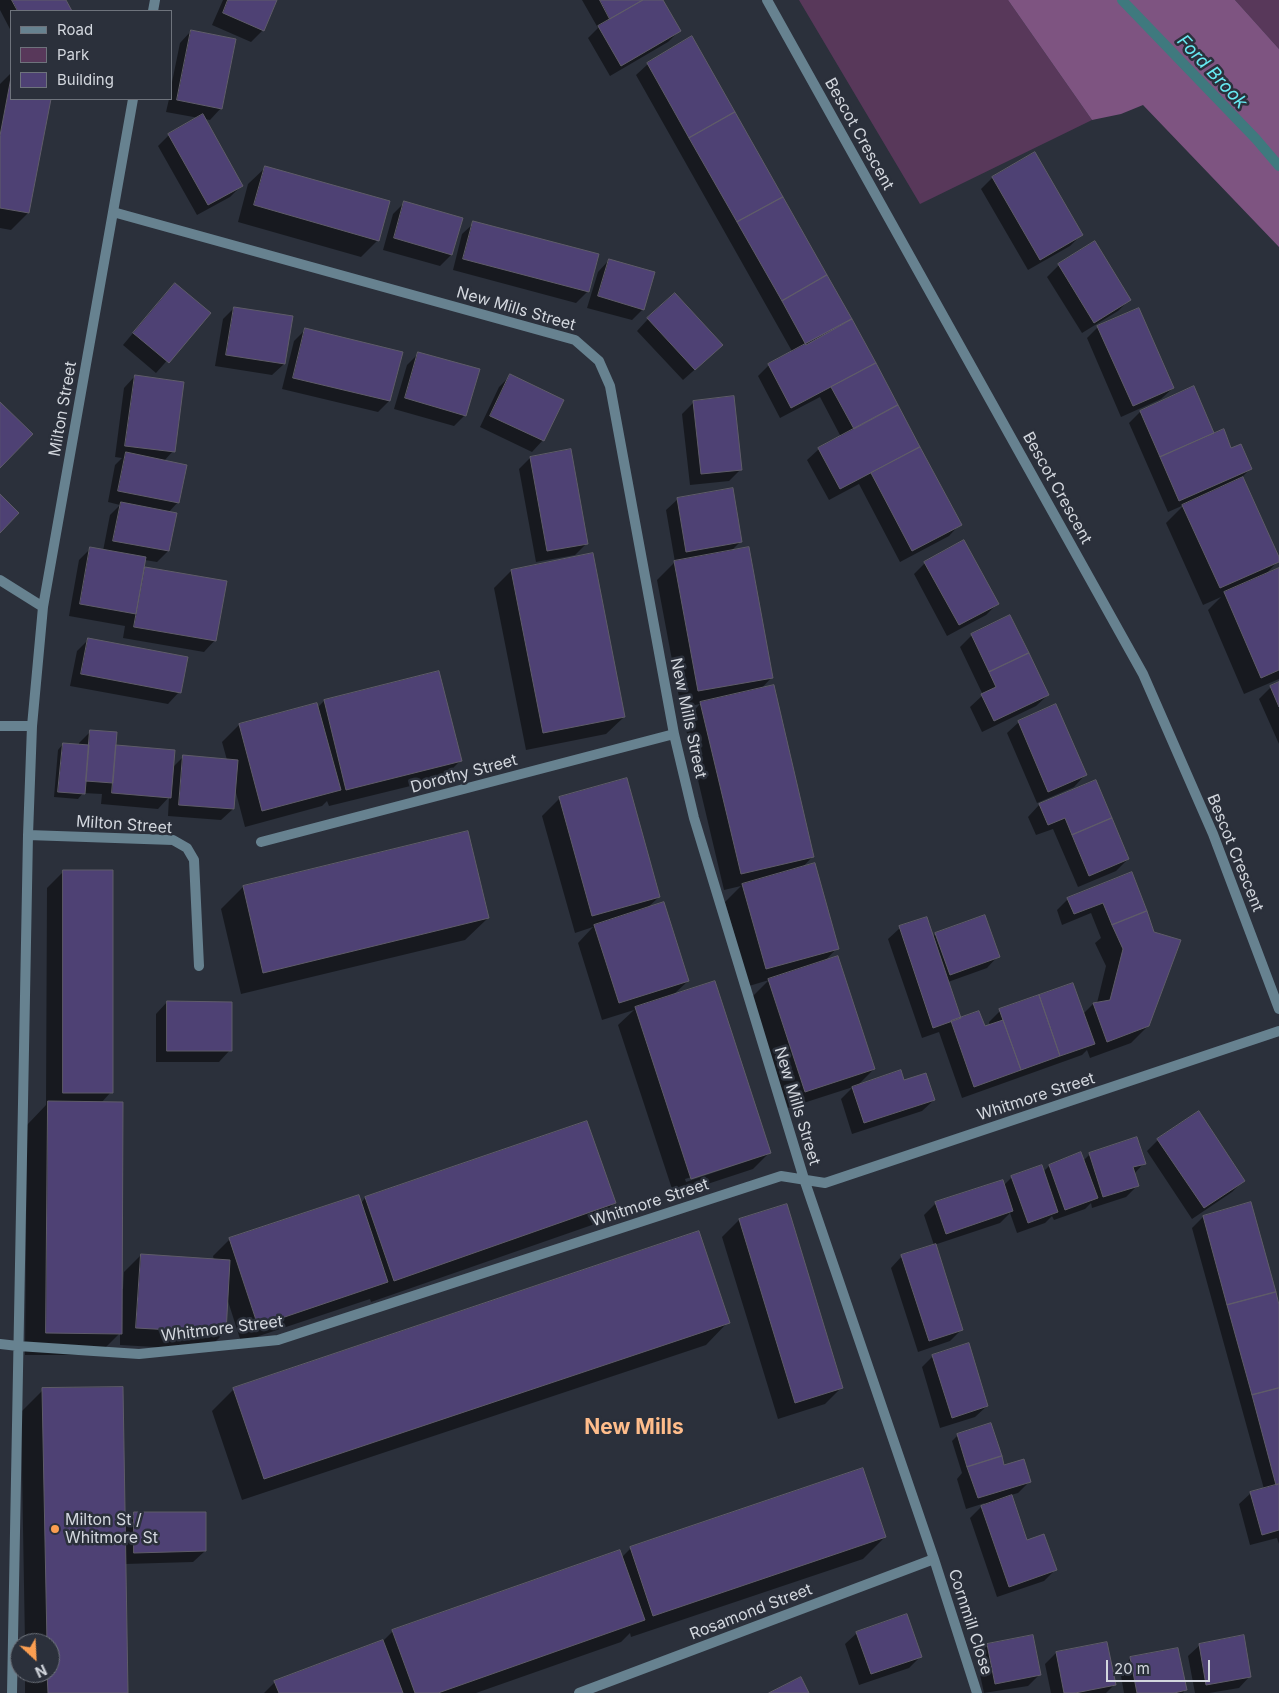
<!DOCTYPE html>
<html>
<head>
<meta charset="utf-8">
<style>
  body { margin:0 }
  #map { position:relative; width:1279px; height:1693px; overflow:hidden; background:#2b303b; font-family:Inter,sans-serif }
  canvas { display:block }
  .legend { position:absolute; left:10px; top:10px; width:162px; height:90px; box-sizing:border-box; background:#2b303b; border:1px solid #6e737c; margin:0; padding:6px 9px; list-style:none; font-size:15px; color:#d3d7de }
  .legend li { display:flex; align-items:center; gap:10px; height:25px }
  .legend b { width:25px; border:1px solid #6e737c }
  .north { position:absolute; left:10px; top:1633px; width:50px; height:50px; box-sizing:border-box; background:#2b303b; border:1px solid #6e737c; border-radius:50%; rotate:155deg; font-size:14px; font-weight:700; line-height:20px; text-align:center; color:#d3d7de }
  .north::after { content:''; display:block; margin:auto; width:18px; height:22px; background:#fb9e51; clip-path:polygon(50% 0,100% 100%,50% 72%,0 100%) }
  .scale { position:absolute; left:1106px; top:1660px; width:104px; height:22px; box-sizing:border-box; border:2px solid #d3d7de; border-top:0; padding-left:6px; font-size:15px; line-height:18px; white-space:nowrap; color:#d3d7de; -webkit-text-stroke:4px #2b303b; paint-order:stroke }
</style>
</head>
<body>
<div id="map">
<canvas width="1279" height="1693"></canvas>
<ul class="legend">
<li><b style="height:6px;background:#678290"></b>Road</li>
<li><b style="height:14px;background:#58385a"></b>Park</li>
<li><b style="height:14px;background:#4e4174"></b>Building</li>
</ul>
<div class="north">N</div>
<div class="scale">20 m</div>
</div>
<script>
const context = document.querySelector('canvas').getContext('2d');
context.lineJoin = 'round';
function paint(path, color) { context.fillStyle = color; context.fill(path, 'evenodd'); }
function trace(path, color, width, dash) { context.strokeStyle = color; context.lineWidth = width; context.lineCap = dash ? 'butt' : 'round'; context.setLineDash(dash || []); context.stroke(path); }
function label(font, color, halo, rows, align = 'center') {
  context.font = font + ' Inter,sans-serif'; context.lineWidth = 5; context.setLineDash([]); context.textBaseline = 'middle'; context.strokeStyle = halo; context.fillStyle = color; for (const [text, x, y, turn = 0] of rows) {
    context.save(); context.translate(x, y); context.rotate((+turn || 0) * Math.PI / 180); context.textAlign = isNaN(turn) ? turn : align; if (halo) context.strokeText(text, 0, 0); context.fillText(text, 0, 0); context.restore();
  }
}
const green = new Path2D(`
  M799 0H1008L1092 120 920 204Z
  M1235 0H1279V49Z`);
const forest = new Path2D(`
  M1008 0H1235L1279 49V247L1143 105 1121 114 1092 120Z`);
const shadow = new Path2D(`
  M0 0H65L71 11H11V31L0 10Z
  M223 0H276L263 30 251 42 212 25Z
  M582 0H661L679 31 668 42 610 76 588 38 598 28Z
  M191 31 221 108 210 120 204 119 242 185 230 197 197 215 158 146 169 135 199 118 166 112 169 99H171V87L180 43Z
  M648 64 851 320 960 524 949 536 900 562 859 484 829 500 807 460 819 449 841 437 820 397 780 418 758 376 769 365 793 353 636 75Z
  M11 73V99H50L28 213 11 230 0 228V84Z
  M1035 154 1081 235 1070 246 1028 270 981 189 992 178Z
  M266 167 378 240 361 257 238 222 248 184Z
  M405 202 451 255 440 266 383 250 393 214Z
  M474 223 588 291 576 303 453 270 462 234Z
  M1095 243 1129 300 1118 311 1082 333 1047 277 1059 265Z
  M609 260 643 309 632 320 587 308 598 272Z
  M164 296 209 313 156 373 123 345Z
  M234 308 284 364 272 375 215 366 223 319Z
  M648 319 710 356 683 380 637 331Z
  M1098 327 1173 388 1161 399 1121 417 1087 338Z
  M305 330 389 401 378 412 282 389 294 341Z
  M419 353 465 415 454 426 394 409 407 365Z
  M135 376 173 451 164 461 178 502 168 513V551L157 562 145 560 143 568 226 582 215 640 204 652 123 638 125 626 69 616 79 560 91 548 103 551 110 515 120 505 108 502 115 465 122 458 115 457 124 388Z
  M510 376 543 440 532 452 480 427 499 387Z
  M1193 388 1214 434 1250 469 1241 478 1279 560 1264 576 1279 570V679L1244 694 1208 610 1221 597 1203 605 1166 523 1184 505 1168 512 1129 423 1140 412Z
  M694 402 741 469 729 481 690 485 682 414Z
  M530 458 587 543 575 555 536 562 519 469Z
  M678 499 740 542 730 552 772 677 760 690 813 856 801 869 837 948 824 962 874 1069 857 1086 903 1082 934 1100 922 1111 852 1134 841 1099 853 1087 788 1108 752 997 769 980 749 986 725 902 741 886 724 890 684 721 700 704 681 708 657 580 675 562 666 510Z
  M925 563 997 604 986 615 947 636 914 574Z
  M511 571 624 717 606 734 526 750 494 588Z
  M1010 616 1048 695 1036 706 982 732 970 707 983 695 960 647 972 635Z
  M88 640 179 692 168 704 70 686 77 651Z
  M439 673 460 761 443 778 329 806 327 801 322 806 245 827 235 789 233 809 221 820 168 816 169 797 158 809 101 804 102 794 83 793 78 799 54 797 58 750 63 744 79 746V743L91 731 115 747 174 751 172 768 183 757 227 760 222 742 239 725 317 708 324 701Z
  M1279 684V744L1259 699 1271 687Z
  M1019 722 1085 775 1074 787 1037 803 1007 733Z
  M626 780 659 897 646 909 688 981 672 996 770 1152 753 1169 674 1195 618 1025 634 1010 602 1020 578 943 593 927 575 933 542 816 559 799ZM751 1158V1160L686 1182 685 1179Z
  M1095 782 1128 859 1116 871 1078 887 1053 829 1036 835 1028 817 1039 805Z
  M64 871 111 1092 101 1103 121 1289H123L124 1272 141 1255 214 1260 213 1256 230 1239 361 1203 365 1198 586 1122 614 1203 592 1225 371 1302 370 1299 241 1342 227 1298 224 1333 207 1350 120 1345V1333L98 1355H25L27 1125 46 1105 47 888Z
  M1131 873 1148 1026 1131 1043 1090 1058 1087 1050 1082 1055 962 1098 939 1032 922 1038 888 939 900 928 932 937 936 934 998 956 987 968 948 982 960 1019 984 1028 990 1026 989 1022 1000 1011 1083 1014 1093 1004 1097 1003 1106 966 1095 943 1101 938 1091 913 1062 925 1057 910 1068 899Z
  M243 887 488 918 465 940 241 994 221 909Z
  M167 1002 230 1050 219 1062H156V1014Z
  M1158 1140 1244 1180 1232 1192 1192 1219 1147 1151Z
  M1080 1154 1083 1161 1090 1154 1144 1163 1134 1174 1138 1185 1126 1197 1092 1208 1091 1203 1085 1209 1054 1220 1052 1216 1045 1223 1017 1233 1010 1213 1000 1223 934 1245 924 1215 936 1203 1003 1186 1012 1177 1043 1172 1049 1166Z
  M786 1206 842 1387 825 1404 778 1419 722 1237 739 1220Z
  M1203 1217 1279 1309V1544L1277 1538 1250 1545 1239 1504 1251 1493 1264 1489 1192 1228Z
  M902 1256 962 1329 950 1341 918 1352 891 1268Z
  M728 1322 706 1345 242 1500 212 1411 234 1389Z
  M933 1356 987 1406 975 1417 940 1428 922 1367Z
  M43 1390 124 1524 135 1514 205 1551 193 1562 125 1564 127 1693H25V1673H50V1643H25L21 1412Z
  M958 1435 1003 1466 1030 1481 1018 1493 1011 1495 1027 1541 1055 1570 1044 1581 997 1597 970 1518 985 1503 966 1509 957 1479 962 1473 952 1441Z
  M885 1537 863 1559 631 1637 630 1633 621 1642 476 1693H264L275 1682 382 1642 393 1631 622 1557 631 1548Z
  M857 1633 920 1657 909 1668 859 1685 845 1644Z
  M988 1645 1040 1674 1028 1686 984 1693 976 1656Z
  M1200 1645 1250 1676 1239 1688 1209 1693H1195L1188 1656Z
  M1056 1653 1114 1685 1106 1693H1051L1045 1664Z
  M1131 1658 1185 1690 1183 1693H1124L1120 1670Z`);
const stream = new Path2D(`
  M1122 0 1256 139 1279 166`);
const building = new Path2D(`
  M12 0H66L72 11H18Z
  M228 0H277L264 31 223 13Z
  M600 0H643L610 19Z
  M643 0H663L681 31 621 66 598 26Z
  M191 30 236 39 222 109 177 100Z
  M692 36 735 112 689 138 647 63Z
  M11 78V99H51L29 213 0 208V136Z
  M735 112 783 197 737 222 689 138Z
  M203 114 243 186 208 205 168 134Z
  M1035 152 1083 235 1040 260 992 177Z
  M265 166 390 201 379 241 254 205Z
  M783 197 827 275 782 301 737 222Z
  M404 201 463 218 452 255 394 238Z
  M473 221 599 254 589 292 463 259Z
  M1095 241 1131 300 1094 323 1058 264Z
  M609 259 655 272 644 310 598 296Z
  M827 275 852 319 806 345 782 301Z
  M175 283 211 313 169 363 133 333Z
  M675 293 723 345 695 370 647 318Z
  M234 307 293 316 285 364 226 355Z
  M1139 308 1174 388 1133 406 1097 326Z
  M852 319 876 363 791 408 768 364Z
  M305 328 403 352 390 401 293 378Z
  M418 352 480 369 466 416 405 398Z
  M876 363 898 405 854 429 831 387Z
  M510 374 564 400 544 441 490 416Z
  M135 375 184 382 175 452 125 446Z
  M1194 386 1214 433 1160 457 1140 411Z
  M734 396 742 470 701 474 693 401Z
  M0 402 33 434 0 468Z
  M898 405 920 447 840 489 818 448Z
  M1224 429 1231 448 1241 444 1252 469 1179 501 1160 457Z
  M920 447 962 525 912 551 871 473Z
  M571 449 588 544 547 551 530 457Z
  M126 452 187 465 179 503 118 491Z
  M1243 477 1279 557V562L1220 588 1182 505Z
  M733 488 742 542 686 552 677 498Z
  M0 494 19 513 0 533Z
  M121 502 177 513 169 551 113 541Z
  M964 540 999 604 959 625 924 562Z
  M90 547 146 557 136 614 80 604Z
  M749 547 773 678 698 691 674 561Z
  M593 553 625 717 543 733 511 570Z
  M145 567 227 581 216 641 134 627Z
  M1279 568V670L1261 678 1224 592Z
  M1010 615 1029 653 989 672 971 634Z
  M88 638 188 657 181 693 81 674Z
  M1029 653 1049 695 994 721 981 694 996 687 989 672Z
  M439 671 462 761 346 790 324 700Z
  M1279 682V707L1270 686Z
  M774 685 814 857 741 874 700 702Z
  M317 703 341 790 262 811 239 724Z
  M1056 704 1087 775 1048 792 1018 721Z
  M90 730 117 732 113 783 86 781Z
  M63 743 89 745 85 794 58 792Z
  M116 745 175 750 171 798 112 793Z
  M183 755 238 760 234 809 179 805Z
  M627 778 660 897 592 916 559 797Z
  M1096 780 1112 818 1072 835 1065 818 1048 825 1039 804Z
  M1112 818 1129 859 1089 876 1072 835Z
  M468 831 489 918 263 973 243 886Z
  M815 863 839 949 766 969 742 884Z
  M63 870H113V1093H63Z
  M1132 872 1147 911 1112 925 1103 903 1074 914 1067 898Z
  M664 902 689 981 619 1003 594 925Z
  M1147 911 1154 932 1181 940 1149 1026 1107 1042 1093 1003 1110 1000 1123 949 1112 925Z
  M985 915 1000 957 950 975 935 933Z
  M927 917 961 1018 933 1028 899 926Z
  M838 956 875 1069 805 1092 768 979Z
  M715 981 771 1153 691 1179 635 1007Z
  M1073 983 1095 1044 1060 1056 1039 995Z
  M1039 995 1060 1056 1021 1070 999 1009Z
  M167 1001 232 1002V1051H167Z
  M979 1011 985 1026 1003 1020 1021 1070 974 1087 951 1021Z
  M901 1070 904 1080 926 1073 935 1100 864 1123 852 1087Z
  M48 1101 123 1102 122 1334 46 1333Z
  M1199 1111 1245 1181 1204 1208 1157 1139Z
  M587 1121 616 1203 394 1281 365 1197Z
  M1137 1137 1146 1164 1133 1167 1139 1186 1103 1197 1089 1153Z
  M1081 1152 1098 1198 1065 1210 1049 1165Z
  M1042 1165 1058 1212 1028 1223 1011 1176Z
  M1003 1180 1013 1211 946 1234 935 1202Z
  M359 1195 388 1282 258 1326 229 1238Z
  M1251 1202 1276 1292 1227 1305 1203 1216Z
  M787 1204 843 1388 795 1403 739 1219Z
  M699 1231 730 1323 264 1479 233 1388Z
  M936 1244 963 1330 929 1341 901 1255Z
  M141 1254 230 1260 226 1333 136 1328Z
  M1276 1292 1279 1305V1388L1252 1395 1227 1305Z
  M969 1343 988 1406 952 1418 932 1355Z
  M123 1387 128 1693H48L47 1673H50V1643H47L42 1388Z
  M1279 1388V1484L1276 1485 1252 1395Z
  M991 1423 1002 1456 967 1467 957 1434Z
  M1002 1456 1004 1465 1024 1459 1031 1482 978 1498 967 1467Z
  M863 1468 886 1537 653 1616 630 1547Z
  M1279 1484V1530L1262 1535 1250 1492Z
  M1012 1495 1027 1540 1044 1534 1057 1570 1009 1587 981 1506Z
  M134 1512H206V1551L134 1553Z
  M620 1550 645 1620 438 1693H415L392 1630Z
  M907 1614 922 1657 871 1674 856 1632Z
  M1033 1635 1041 1675 995 1684 987 1644Z
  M1244 1635 1251 1677 1206 1685 1199 1644Z
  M383 1640 403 1693H279L274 1681Z
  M1107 1642 1116 1685 1075 1693H1064L1056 1652Z
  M1178 1648 1187 1690 1174 1693H1137L1130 1657Z
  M801 1677 809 1693H769Z`);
const minor = new Path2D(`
  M767 0 1143 674 1213 834 1279 1009
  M153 11 155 0
  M113 212 575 340 599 361 610 386 674 734 694 818 804 1179 934 1559 977 1693
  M0 580 43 607
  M0 726H32
  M28 835 173 840 187 848 194 860 199 966
  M261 842 674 734
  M0 1344 18 1346 139 1354 278 1340 781 1176 825 1183 1279 1031
  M12 1693 28 835 32 726 43 607 133 99
  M579 1693 934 1559`);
const markers = [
  [55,1529,5,"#fb9e51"]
];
const streetNames = [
  ["Bescot Crescent",859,134,61],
  ["New Mills Street",516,309,16],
  ["Milton Street",63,409,-80],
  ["Bescot Crescent",1057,488,61],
  ["New Mills Street",688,718,78],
  ["Dorothy Street",464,774,-15],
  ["Milton Street",124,825,4],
  ["Bescot Crescent",1235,853,68],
  ["Whitmore Street",1036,1097,-18],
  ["New Mills Street",797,1106,73],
  ["Whitmore Street",650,1203,-18],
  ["Whitmore Street",222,1329,-7],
  ["Rosamond Street",751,1612,-21],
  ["Cornmill Close",970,1622,72]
];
const poiNames = [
  ["Milton St /",65,1520],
  ["Whitmore St",65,1538]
];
const waterNames = [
  ["Ford Brook",1212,72,47]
];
const districtNames = [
  ["New Mills",634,1428]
];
paint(green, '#58385a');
paint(forest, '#7e5481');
paint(shadow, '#0007');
trace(stream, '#3f797e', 10);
paint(building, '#4e4174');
trace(building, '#5f5c69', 1);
trace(minor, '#678290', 10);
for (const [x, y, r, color] of markers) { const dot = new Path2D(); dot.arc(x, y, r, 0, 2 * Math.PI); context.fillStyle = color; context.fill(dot); trace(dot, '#2b303b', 2); }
label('16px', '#d3d7de', '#2b303b', streetNames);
label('16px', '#d3d7de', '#2b303b', poiNames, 'left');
label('italic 18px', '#67eaf2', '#2b303b', waterNames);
label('bold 21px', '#ffbd8b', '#2b303b', districtNames);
</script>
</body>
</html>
